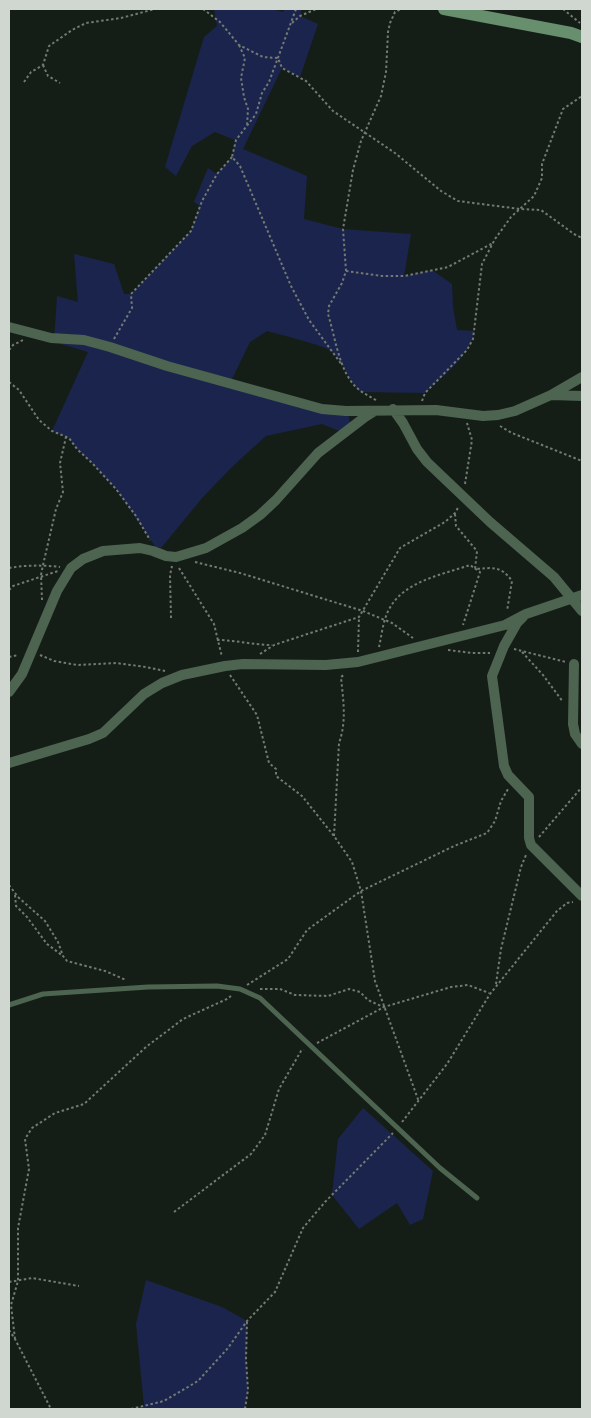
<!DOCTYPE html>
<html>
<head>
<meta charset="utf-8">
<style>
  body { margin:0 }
  #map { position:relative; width:591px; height:1418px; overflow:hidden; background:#151e16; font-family:"Fira Sans Condensed",sans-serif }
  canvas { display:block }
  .frame { position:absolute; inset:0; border:10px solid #d0d6d0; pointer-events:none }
</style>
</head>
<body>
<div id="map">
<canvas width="591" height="1418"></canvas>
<div class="frame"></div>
</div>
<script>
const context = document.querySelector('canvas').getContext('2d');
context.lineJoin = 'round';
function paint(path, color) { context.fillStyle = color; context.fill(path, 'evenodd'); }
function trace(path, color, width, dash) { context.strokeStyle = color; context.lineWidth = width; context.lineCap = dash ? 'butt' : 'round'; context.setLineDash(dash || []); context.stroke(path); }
const green = new Path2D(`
  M214 9H272L283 12 285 9H302L300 16 318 24 300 77 282 68 243 149 307 176 304 219 343 229 411 234 404 276 432 270 452 284 453 307 457 330 474 331C471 356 442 376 425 393L361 392C348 381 344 362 331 351 326 346 278 334 267 331L250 342 232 379 313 403 346 407 351 426 342 432 322 424 266 436 234 465 203 497 161 548 155 546 116 489 92 463 77 449 69 438 52 431 88 352 54 342 57 296 78 302 74 254 114 264 124 294H131L191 231 200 206 194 202 208 168 217 174 232 157 235 140 215 132 192 146 176 176 165 167 204 37 217 26Z
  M363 1108 433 1171 423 1219 410 1225 397 1203 359 1229 332 1195 338 1139Z
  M146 1280 222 1307 247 1321 246 1358 248 1390 245 1409H131L144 1406 136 1324Z`);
const path = new Path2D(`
  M203 9 220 22 239 45 263 57 278 58 282 68 306 81 333 111 395 153 441 191 458 201 520 209 541 210 574 234 582 238
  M296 9 269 82 262 93 256 114 236 140 232 157 240 166 291 286 309 320 342 365
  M563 9 580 23
  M292 23 300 16 316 9
  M239 45 245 58 241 78 244 97 248 109 247 126
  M43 65 48 76 60 83
  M24 82 31 72 43 65 49 46 72 30 86 23 121 18 155 9
  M346 271 382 276H404L448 267 493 243
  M114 339 132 308 131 294 191 231 202 201 217 174 232 157
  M9 350 13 345 23 340
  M9 382 19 390 39 420 52 431 69 438 77 449 92 463 116 489 136 516 150 540
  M376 400C369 396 362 393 356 387 339 371 335 336 328 314L329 306 342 283 346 271 343 229 353 170 361 141 381 96 386 72 388 32 390 23 395 12 401 9
  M422 401 425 393 467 350 473 339 482 264 495 239 511 217 534 196 542 178V164L563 109 582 96
  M500 426 512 433 582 461
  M465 484 472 440 467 423
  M455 514 456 526 477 551 475 569C492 568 501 565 512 581L507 611
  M195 562 240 573 363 611 392 623 413 638
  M9 568C26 565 43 565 60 567
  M179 568 214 624 222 657
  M9 590 13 586 58 571
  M42 600 41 575 43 565 56 509 63 492 60 463 66 437
  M171 618 170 575 172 566
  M217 640C236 640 253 645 272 645
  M379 647C382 634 383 618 391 606 406 581 444 574 470 565L480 572 463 625
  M514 649 566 662
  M448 650 472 653H490
  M358 652 359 617
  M522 652 543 675 563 702
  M260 654 274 645 359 617 400 548 445 522 455 513 459 506
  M40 655 54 661 77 665 116 663 146 667 165 671
  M9 657 18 655
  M230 675 257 715 269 763 276 769V776L302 796 334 836 352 862 361 891 375 981 419 1102
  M334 836 339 743C347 721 343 699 341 677L345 674
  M539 837 582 787
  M9 885 18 897 45 921 58 942 63 956 67 961 105 971 126 980
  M15 895 16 906 27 917 47 944 63 956
  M496 984 501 949 521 867 526 855
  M247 985 288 959 307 930 361 891 454 846 487 833 495 821 501 801 508 789
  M260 989H280L295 995 328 996 349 989 360 992 368 1000 383 1007
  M317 1043 384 1007 451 987 468 985 489 993
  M402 1122 447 1064 490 994 557 911 567 903 573 902
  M174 1212 251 1154 265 1135 279 1089 301 1051 304 1050
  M9 1282 32 1278 79 1286
  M9 1330 15 1339 51 1409
  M15 1339 11 1305 18 1281V1228L29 1169 25 1139 32 1128 55 1113 84 1104 146 1047 183 1019 227 999 231 996
  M131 1409 164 1401 198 1381 228 1348 247 1321 275 1292 303 1228 325 1202 393 1133
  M245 1409 248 1390 246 1359 247 1322`);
const lane = new Path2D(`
  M9 1005 43 994 148 987 217 986 240 989 260 998 440 1168 477 1198`);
const street = new Path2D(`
  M9 327 51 338 84 340 110 347 167 366 322 409 346 411 436 410 483 416 498 415 515 411 551 395 582 377
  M552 395 582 396
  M393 409 403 423 417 449 427 462 490 522 554 577 582 611
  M523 617 517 623 504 646 492 676 504 766 508 775 529 797V838L531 845 582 896
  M574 664 573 724 575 734 582 744
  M9 692 22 674 57 591 71 568 83 559 103 551 140 548 153 551 166 556 176 557 206 548 242 528 260 515 276 500 318 453 365 417 373 412
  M9 763 89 739 103 733 144 694 162 683 182 675 225 666 243 664 326 665 358 662 505 625 526 614 582 595`);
const secondary = new Path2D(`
  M444 9 571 33 582 37`);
paint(green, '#1b244d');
trace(path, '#737a73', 2, [2.5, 2.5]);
trace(lane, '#4c6450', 5);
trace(street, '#4c6450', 10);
trace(secondary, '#678e6d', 12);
</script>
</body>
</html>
